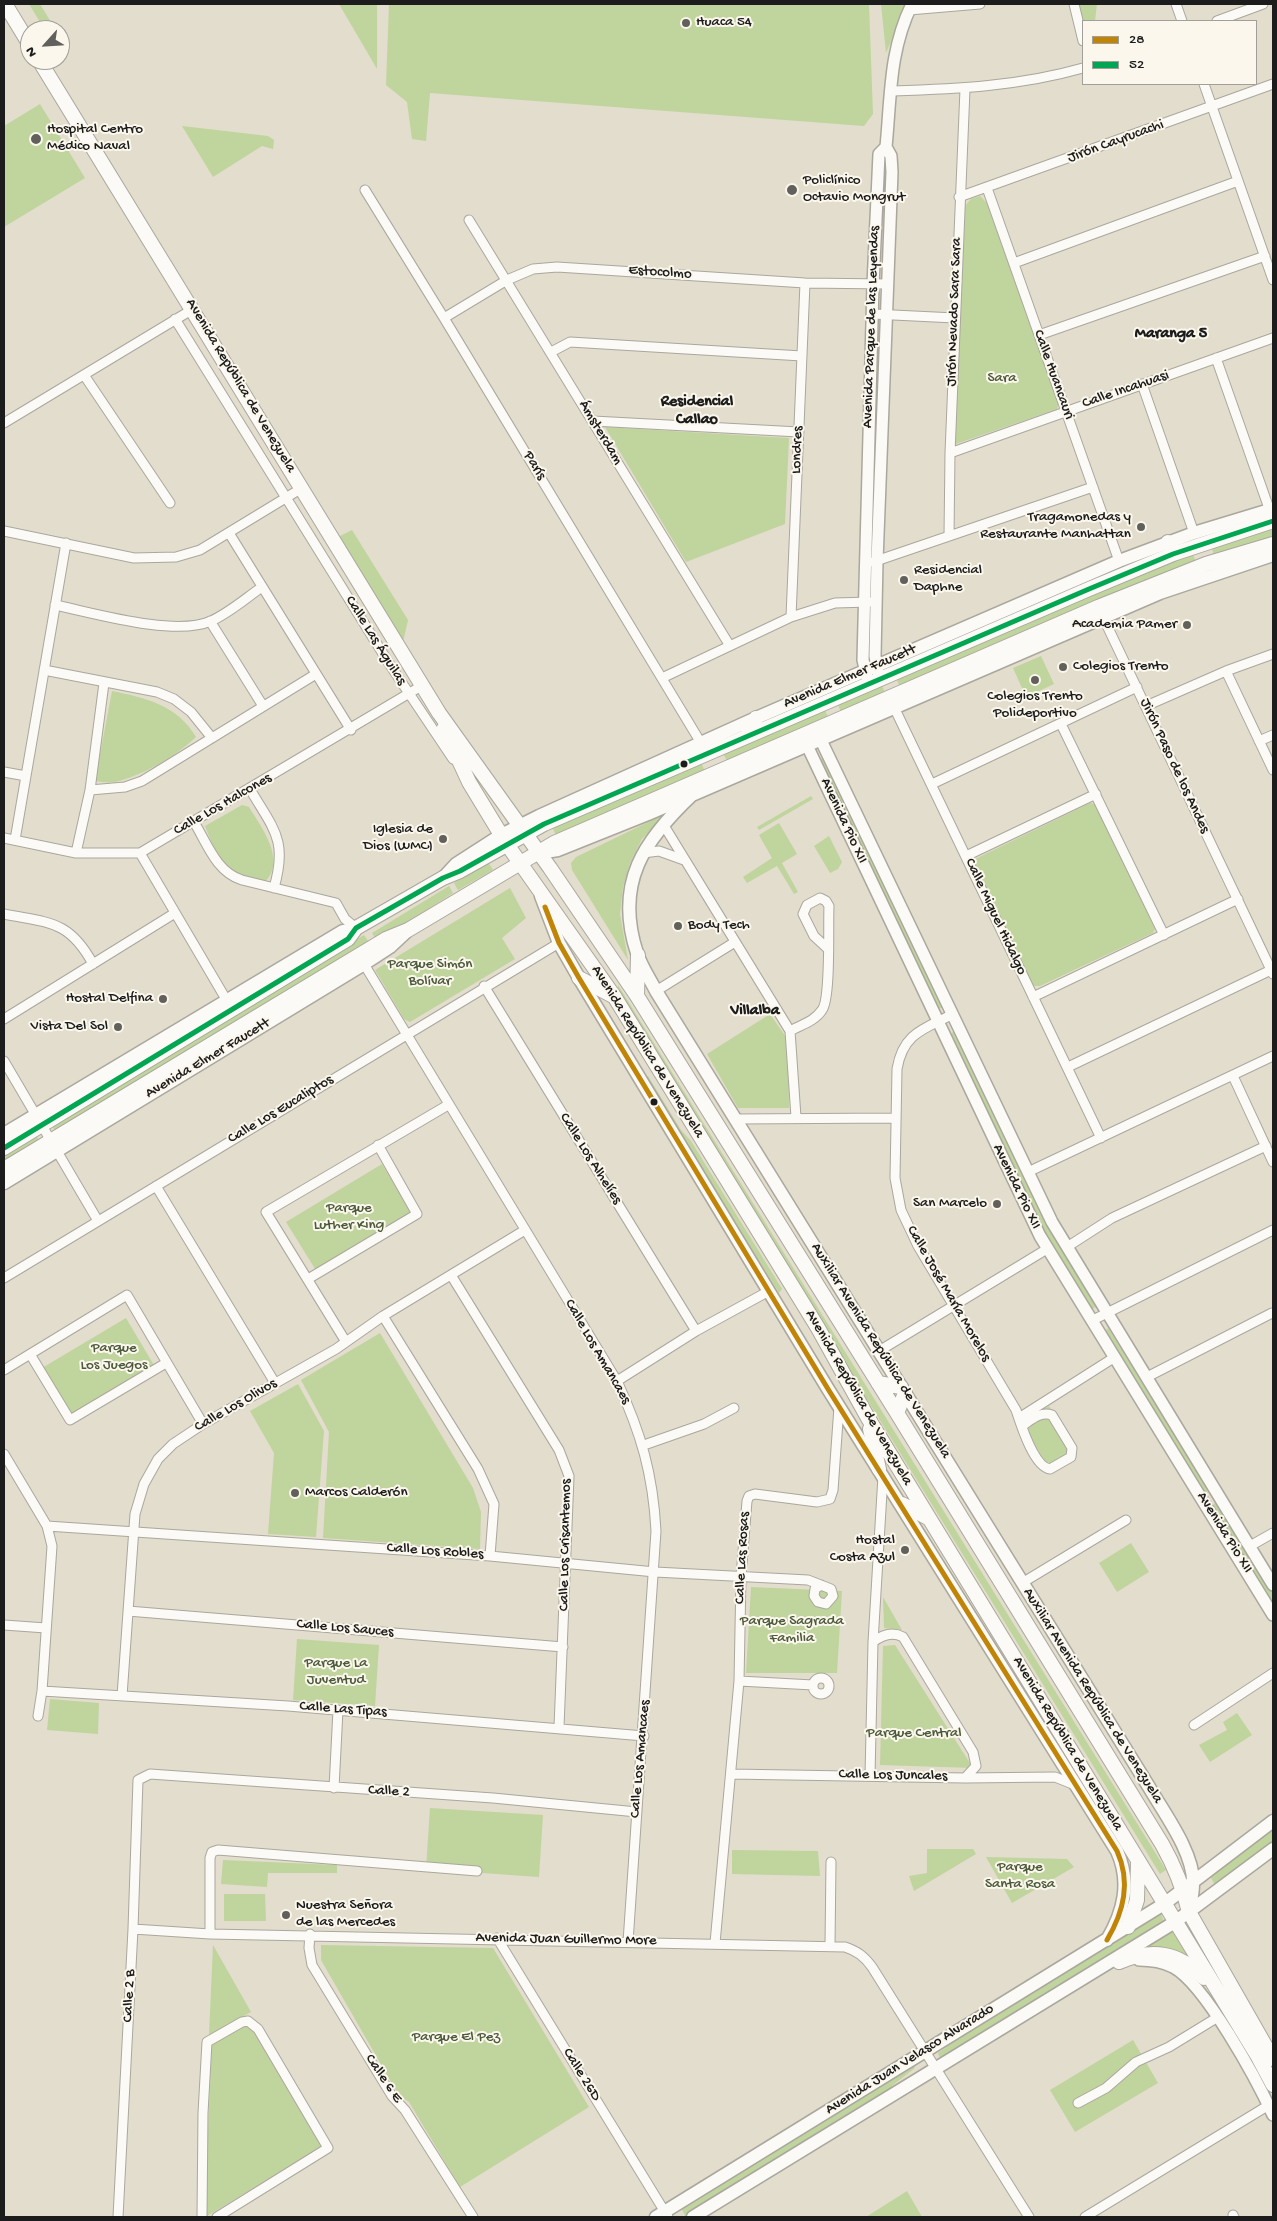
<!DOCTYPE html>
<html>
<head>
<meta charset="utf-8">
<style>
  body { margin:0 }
  #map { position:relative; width:1277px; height:2221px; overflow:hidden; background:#e2ddcc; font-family:"Gochi Hand",sans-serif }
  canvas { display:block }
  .frame { position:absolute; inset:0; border:5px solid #1c1c1c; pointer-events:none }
  .legend { position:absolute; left:1082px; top:20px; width:175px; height:65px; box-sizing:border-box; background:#fbf7ec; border:1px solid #a29f99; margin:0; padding:6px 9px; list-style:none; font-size:15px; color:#1c1c1c }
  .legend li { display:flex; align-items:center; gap:10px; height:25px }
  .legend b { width:25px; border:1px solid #a29f99 }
  .north { position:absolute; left:20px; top:20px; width:50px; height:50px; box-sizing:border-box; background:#fbf7ec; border:1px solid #a29f99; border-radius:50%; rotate:244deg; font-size:14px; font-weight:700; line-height:20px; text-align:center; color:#1c1c1c }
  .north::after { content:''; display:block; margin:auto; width:18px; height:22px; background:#61605a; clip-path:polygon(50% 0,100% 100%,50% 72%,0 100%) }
</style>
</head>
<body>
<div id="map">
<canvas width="1277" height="2221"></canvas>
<div class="frame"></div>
<ul class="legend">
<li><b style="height:6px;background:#c08407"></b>28</li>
<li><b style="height:6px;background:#00a651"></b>52</li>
</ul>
<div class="north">N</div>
</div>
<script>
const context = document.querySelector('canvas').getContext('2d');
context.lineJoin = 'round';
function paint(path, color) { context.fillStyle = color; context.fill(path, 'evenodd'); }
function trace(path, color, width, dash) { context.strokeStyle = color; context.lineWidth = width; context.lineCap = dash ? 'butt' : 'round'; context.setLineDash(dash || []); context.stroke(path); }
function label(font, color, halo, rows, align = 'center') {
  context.font = font + ' "Gochi Hand",sans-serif'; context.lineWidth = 4; context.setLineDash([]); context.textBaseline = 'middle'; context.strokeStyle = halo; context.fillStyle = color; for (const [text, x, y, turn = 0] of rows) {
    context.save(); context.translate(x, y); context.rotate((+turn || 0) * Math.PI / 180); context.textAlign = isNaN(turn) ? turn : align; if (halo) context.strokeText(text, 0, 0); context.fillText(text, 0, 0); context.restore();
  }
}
const green = new Path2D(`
  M29 4H40L51 22 43 27Z
  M339 4H377V69Z
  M389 4H869L873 114 864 126 430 93 426 141 412 139 407 102 386 85Z
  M881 4H907L886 53Z
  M1078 4H1097L1095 21H1083V25Z
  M40 104 85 178 4 227V126Z
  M182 126 268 136 274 140 273 149 262 146 213 177Z
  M980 196 987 203 1059 403 1057 409 953 445 964 207 971 199Z
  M605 427 789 438 785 524 686 562Z
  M1273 528V538L1214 557 1212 548Z
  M352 530 408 620 403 642 338 537Z
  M1192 552 1196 562 900 687 896 678Z
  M1041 656 1054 684 1026 697 1013 668Z
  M882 686 885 692 841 712 838 705Z
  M112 691C146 698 177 705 196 737 176 756 142 776 115 782 109 783 101 782 95 781Z
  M824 708 828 717 727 761 723 753Z
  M823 758 944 1007 936 1010 815 761Z
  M701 762 705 772 557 837 552 827Z
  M811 796 813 799 759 830 757 827Z
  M1090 803 1095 804 1155 929 1153 933 1040 986H1033L973 860Z
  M242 805 249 807C261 827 287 860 265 882 225 876 219 862 205 826Z
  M667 813 642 839 630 863 623 887 620 914 628 960 572 870 571 863 576 857Z
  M779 823 797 854 782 863 798 892 794 894 777 866 747 883 743 877 772 858 759 835Z
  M829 836 842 862 838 869 830 873 814 846Z
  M488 862 493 870 458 890 454 883Z
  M449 886 453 893 377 942 372 933Z
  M510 888 526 918 502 938 515 959 410 1022 404 1019 375 970Z
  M364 935 372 947 56 1132 53 1128 57 1120Z
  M618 985 1166 1870 1160 1874 618 996Z
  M770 1014 788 1040 789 1108H738L707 1054Z
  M955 1030 1057 1243 1096 1307 1092 1309 1052 1248 949 1036Z
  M648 1076 681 1130 691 1141 782 1289 779 1293 646 1078Z
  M35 1133 41 1144 4 1167V1152Z
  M382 1164 412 1213 317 1272 286 1222Z
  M126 1318 155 1367 71 1415 42 1368Z
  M1108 1328 1206 1487 1208 1494 1201 1492 1104 1333Z
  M380 1333 473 1488 481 1512 480 1549 323 1538 329 1432 301 1380Z
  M298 1384 324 1431 316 1537 268 1534 274 1453 250 1411Z
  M1049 1406 1077 1451 1047 1470 1019 1425Z
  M1214 1503 1220 1507 1273 1590V1609L1214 1510Z
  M1131 1543 1149 1572 1117 1592 1099 1563Z
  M751 1587 842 1591 837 1673H746Z
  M883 1597 902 1630 884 1628Z
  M297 1639 379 1645 375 1706 293 1700Z
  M895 1645 973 1768 880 1765 883 1646Z
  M50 1699 99 1703 98 1734 47 1730Z
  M1237 1713 1252 1735 1210 1762 1199 1745 1227 1730 1223 1722Z
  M430 1808 543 1815 539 1877 426 1869Z
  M1273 1828V1843L1216 1887 1210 1876Z
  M927 1849H973L976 1854 914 1891 909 1876 927 1873Z
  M732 1850 818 1851 820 1876 732 1874Z
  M986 1857 1067 1859 1074 1867 1012 1903Z
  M223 1860 337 1865V1873H268L267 1887 221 1884Z
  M224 1894H265L266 1921H224Z
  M1161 1914 1165 1924 941 2061 938 2053 966 2033Z
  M1172 1931 1188 1957 1148 1946Z
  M213 1945 251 2012 209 2035Z
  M321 1945 493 1948 589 2107 460 2187 409 2102 398 2094 321 1960Z
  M244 2024 251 2026 324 2145 207 2216H204L212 2043Z
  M1133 2040 1158 2083 1075 2132 1050 2090Z
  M913 2064 915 2068 893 2085 887 2094 685 2216 681 2207Z
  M907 2191 922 2217H866Z`);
const minor = new Path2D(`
  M1074 4 1083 41
  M1176 4 1182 21
  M909 10 980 4
  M1217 21 1263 4
  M1204 84 1273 280
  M892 91C957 89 1020 86 1083 68
  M987 188 1119 561
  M365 190 444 318 701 743
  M959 197 1273 84
  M469 220 730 646
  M1014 263 1238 181
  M873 314 955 318
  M444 318 507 280 533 269 557 267 805 283 888 284
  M175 319 390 665 453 759
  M1039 335 1265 256
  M551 352 570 342 802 356
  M1216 358 1271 514
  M84 375 170 503
  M1142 384 1194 533
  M593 421 799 432
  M4 423 193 309
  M950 453 1273 338
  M4 531 134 558 176 557 200 550 302 488
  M229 533 351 730
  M949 536 950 453 965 89
  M873 562 1093 487
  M55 605C94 613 175 637 211 621 229 613 246 598 262 587
  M1101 613 1273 974
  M791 617 805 283
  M210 621 263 706
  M44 670 157 692 174 699 191 712 212 738
  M1226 671 1273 770
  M662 678 791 617 835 603 870 602
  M892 703 1101 1138
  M1146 706 1226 671 1273 654
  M1061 724 1164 935
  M1259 741 1273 735
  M4 772 26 776
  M932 784 1137 687
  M250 789C273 829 288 839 274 888
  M90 790 125 787 142 781 316 674
  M194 822C207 843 216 872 242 880L336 903 345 919 356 928
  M663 824 790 1031 796 1117
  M4 838 76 853H140L423 685
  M15 840 66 543
  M76 853 90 790 104 683
  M140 853 230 1006
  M643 853 659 851 684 860
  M966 856 1096 794
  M4 914C49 923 69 920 93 964
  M364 964 617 1381C641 1433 653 1474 656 1531L628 1942
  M484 986 696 1331
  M656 991 735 942
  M1033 997 1238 899
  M953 1014C924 1029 903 1033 897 1069L895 1178 901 1210 918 1246 1016 1410C1021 1425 1034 1467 1050 1469L1071 1457 1072 1448 1052 1415C1040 1411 1031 1420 1022 1426
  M4 1019 175 913
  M790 1031C801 1025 815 1021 822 1010 831 999 828 925 829 906L826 901 820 898 807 905 803 914 814 936 827 948
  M4 1061 98 1221
  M1068 1067 1271 970
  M1233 1076 1273 1162
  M736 1119 896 1118
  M1028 1172 1273 1056
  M156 1186 275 1383
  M1067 1247 1112 1218 1266 1146
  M451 1275 559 1450 569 1476 559 1727
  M4 1278 559 943
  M308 1279 417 1214 378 1145
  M383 1316 478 1469 494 1504 490 1556
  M1093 1320 1273 1230
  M346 1342 266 1212 448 1105
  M879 1351 1047 1249
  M30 1354 70 1420 166 1363
  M4 1370 127 1295 203 1424
  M1147 1377 1272 1313
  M617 1381 696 1331 769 1291
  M1019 1418 1115 1357
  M644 1445 704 1424 734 1408
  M4 1454 47 1526 52 1546 42 1691 38 1716
  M47 1526 490 1556 655 1572 808 1580 831 1589 833 1596 826 1604 818 1602 814 1596 815 1589 821 1585
  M1250 1546 1273 1533
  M1022 1583 1126 1520
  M128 1611 563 1647
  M4 1625 46 1628
  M873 1642C882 1635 892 1631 903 1637L973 1752 976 1766 965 1778
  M813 1686a8 8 0 1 1 16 0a8 8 0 1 1-16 0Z
  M739 1681 813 1685
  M42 1691 288 1706 644 1736
  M122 1696 135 1514 144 1484 158 1459 173 1444 203 1424 336 1349 383 1316 525 1230
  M1194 1725 1273 1673
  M731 1774 965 1778 1055 1777 1075 1785
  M870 1776 873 1642 883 1476
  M334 1788 338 1710
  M133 1929 210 1934 845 1947C857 1951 864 1956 872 1967L1029 2217
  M210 1934V1858L212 1852 218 1850 477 1871
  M310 1934 309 1948 312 1965 392 2096 405 2110 473 2217
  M497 1938 668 2217
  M715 1943 739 1681 741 1577 747 1501 749 1496 755 1494 817 1502 830 1499 833 1490 839 1407
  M830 1945 831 1862
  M1078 2103 1106 2088 1136 2062 1169 2047 1218 2017
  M1233 2215 1234 2217
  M118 2217 133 1929 138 1780 150 1774 493 1798 637 1812
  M202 2217 203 2113 207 2042 242 2022 248 2021 258 2029 328 2148 217 2217
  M1085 2217 1269 2105`);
const tertiary = new Path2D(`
  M886 147C891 96 889 51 912 4
  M878 673 875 656 877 561 892 172 891 156 886 147
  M867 677 863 660 873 285 879 154 886 147
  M817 732 1052 1222 1273 1585
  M804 739 1040 1236 1273 1615
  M1139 1960C1150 1960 1163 1962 1173 1967 1205 1984 1257 2080 1273 2115`);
const secondary = new Path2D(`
  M693 794C644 840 614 883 637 953 641 966 650 979 656 991L1149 1787C1164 1813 1195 1854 1193 1885 1193 1893 1191 1902 1189 1911
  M539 853 558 850 648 814 1160 593 1273 555
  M443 878 456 864 501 835 539 816 756 718 1119 561 1194 533 1273 509
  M541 896 559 943 579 978 828 1389 1117 1851C1131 1882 1124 1911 1107 1940
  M4 1134 343 931 356 928
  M4 1183 364 964 390 947 406 932
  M656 2217 1164 1904 1273 1821
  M693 2217 1175 1922 1273 1849`);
const primary = new Path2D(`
  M5 4 30 45
  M39 60 439 713 550 868 637 996 897 1413 1162 1844C1175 1867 1183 1887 1189 1912L1273 2059
  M1168 542 1173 554
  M444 728 469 782 506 843 614 996 818 1328 868 1418 1257 2055 1273 2085
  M747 736 756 718
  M579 978 613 996
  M637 996 638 955
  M4 1148 348 939 356 928 443 878 460 871 544 824 1089 589 1173 554 1273 521
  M4 1169 386 939 408 930 554 843 1098 607 1206 564 1273 544
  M878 1383 901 1387
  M897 1413 905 1393
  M870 1429 879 1469
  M902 1504 928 1518
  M1128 1927 1137 1900 1138 1862
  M1119 1962C1153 1948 1178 1952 1204 1978`);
const bus1 = new Path2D(`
  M545 907 559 943 579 978 828 1389 1117 1851C1131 1882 1124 1911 1107 1940`);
const bus2 = new Path2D(`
  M4 1148 348 939 356 928 443 878 460 871 544 824 1089 589 1173 554 1273 521`);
const markers = [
  [686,23,5,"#61605a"],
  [36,139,6,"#61605a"],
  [792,190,6,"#61605a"],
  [1141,527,5,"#61605a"],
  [904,580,5,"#61605a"],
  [1187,625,5,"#61605a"],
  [1063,667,5,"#61605a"],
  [1035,680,5,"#61605a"],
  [684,764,4.5,"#1c1c1c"],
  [443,839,5,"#61605a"],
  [678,926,5,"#61605a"],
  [163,999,5,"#61605a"],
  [118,1027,5,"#61605a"],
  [654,1102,4.5,"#1c1c1c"],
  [997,1204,5,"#61605a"],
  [295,1493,5,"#61605a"],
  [905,1550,5,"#61605a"],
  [286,1915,5,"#61605a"]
];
const poiNames = [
  ["Huaca 54",696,23],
  ["Hospital Centro",47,130],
  ["Médico Naval",47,147],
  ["Policlínico",803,181],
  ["Octavio Mongrut",803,198],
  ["Tragamonedas y",1131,518,"right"],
  ["Restaurante Manhattan",1131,535,"right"],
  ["Residencial",914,571],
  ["Daphne",914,588],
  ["Academia Pamer",1177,625,"right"],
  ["Colegios Trento",1073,667],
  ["Colegios Trento",1035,697,"center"],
  ["Polideportivo",1035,714,"center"],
  ["Iglesia de",433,830,"right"],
  ["Dios (WMC)",433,847,"right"],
  ["Body Tech",688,926],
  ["Hostal Delfina",153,999,"right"],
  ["Vista Del Sol",108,1027,"right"],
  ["San Marcelo",987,1204,"right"],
  ["Marcos Calderón",305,1493],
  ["Hostal",895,1541,"right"],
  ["Costa Azul",895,1558,"right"],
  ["Nuestra Señora",296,1906],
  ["de las Mercedes",296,1923]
];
const streetNames = [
  ["Jirón Cayrucachi",1116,142,-20],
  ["Estocolmo",660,273,4],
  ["Jirón Nevado Sara Sara",955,312,-88],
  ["Avenida Parque de las Leyendas",872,327,-88],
  ["Calle Huancauri",1053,375,70],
  ["Avenida República de Venezuela",240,386,59],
  ["Calle Incahuasi",1126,390,-19],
  ["Ámsterdam",600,433,59],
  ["Londres",798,450,-88],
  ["París",534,466,59],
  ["Calle Las Águilas",375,641,58],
  ["Avenida Elmer Faucett",850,677,-23],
  ["Jirón Paso de los Andes",1174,766,65],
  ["Calle Los Halcones",223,805,-30],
  ["Avenida Pio XII",843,821,65],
  ["Calle Miguel Hidalgo",995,917,65],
  ["Avenida República de Venezuela",647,1052,58],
  ["Avenida Elmer Faucett",208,1059,-31],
  ["Calle Los Eucaliptos",281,1110,-31],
  ["Calle Los Alhelíes",590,1159,58],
  ["Avenida Pio XII",1016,1187,64],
  ["Calle José María Morelos",948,1294,60],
  ["Auxiliar Avenida República de Venezuela",880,1351,58],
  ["Calle Los Amancaes",597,1352,60],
  ["Avenida República de Venezuela",858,1398,60],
  ["Calle Los Olivos",236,1406,-30],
  ["Avenida Pio XII",1224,1533,58],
  ["Calle Los Crisantemos",566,1545,-89],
  ["Calle Los Robles",435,1552,4],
  ["Calle Las Rosas",743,1558,-87],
  ["Calle Los Sauces",345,1629,5],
  ["Auxiliar Avenida República de Venezuela",1092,1696,58],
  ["Calle Las Tipas",343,1710,4],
  ["Avenida República de Venezuela",1067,1744,59],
  ["Calle Los Amancaes",641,1759,-85],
  ["Calle Los Juncales",893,1776,1],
  ["Calle 2",389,1792,3],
  ["Avenida Juan Guillermo More",566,1940,1],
  ["Calle 2 B",130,1996,-87],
  ["Avenida Juan Velasco Alvarado",910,2060,-32],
  ["Calle 26D",581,2075,58],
  ["Calle 6 E",383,2079,56]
];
const parkNames = [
  ["Sara",1002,379],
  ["Parque Simón",430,965],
  ["Bolívar",430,982],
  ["Parque",349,1209],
  ["Luther King",349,1226],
  ["Parque",114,1349],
  ["Los Juegos",114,1366],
  ["Parque Sagrada",792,1622],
  ["Familia",792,1639],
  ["Parque La",336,1664],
  ["Juventud",336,1681],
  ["Parque Central",914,1734],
  ["Parque",1020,1868],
  ["Santa Rosa",1020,1885],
  ["Parque El Pez",456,2038]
];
const neighbourhoodNames = [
  ["Maranga 5",1171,335],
  ["Residencial",697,403],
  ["Callao",697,421],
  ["Villalba",755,1012]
];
paint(green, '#c0d49d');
trace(minor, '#aaa79d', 11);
trace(tertiary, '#aaa79d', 14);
trace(secondary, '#aaa79d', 15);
trace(primary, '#aaa79d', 16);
trace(minor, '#fbfaf7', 9);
trace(tertiary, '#fbfaf7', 11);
trace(secondary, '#fbfaf7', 12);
trace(primary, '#fbfaf7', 14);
trace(bus1, '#c08407', 5);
trace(bus2, '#00a651', 5);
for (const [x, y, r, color] of markers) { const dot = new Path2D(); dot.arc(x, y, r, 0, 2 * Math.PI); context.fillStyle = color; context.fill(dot); trace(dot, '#fbf7ec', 2); }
label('15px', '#1c1c1c', '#fbf7ec', poiNames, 'left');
label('15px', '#1c1c1c', '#fbf7ec', streetNames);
label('15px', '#4c5a3c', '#fbf7ec', parkNames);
label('bold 16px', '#1c1c1c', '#fbf7ec', neighbourhoodNames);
</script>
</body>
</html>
